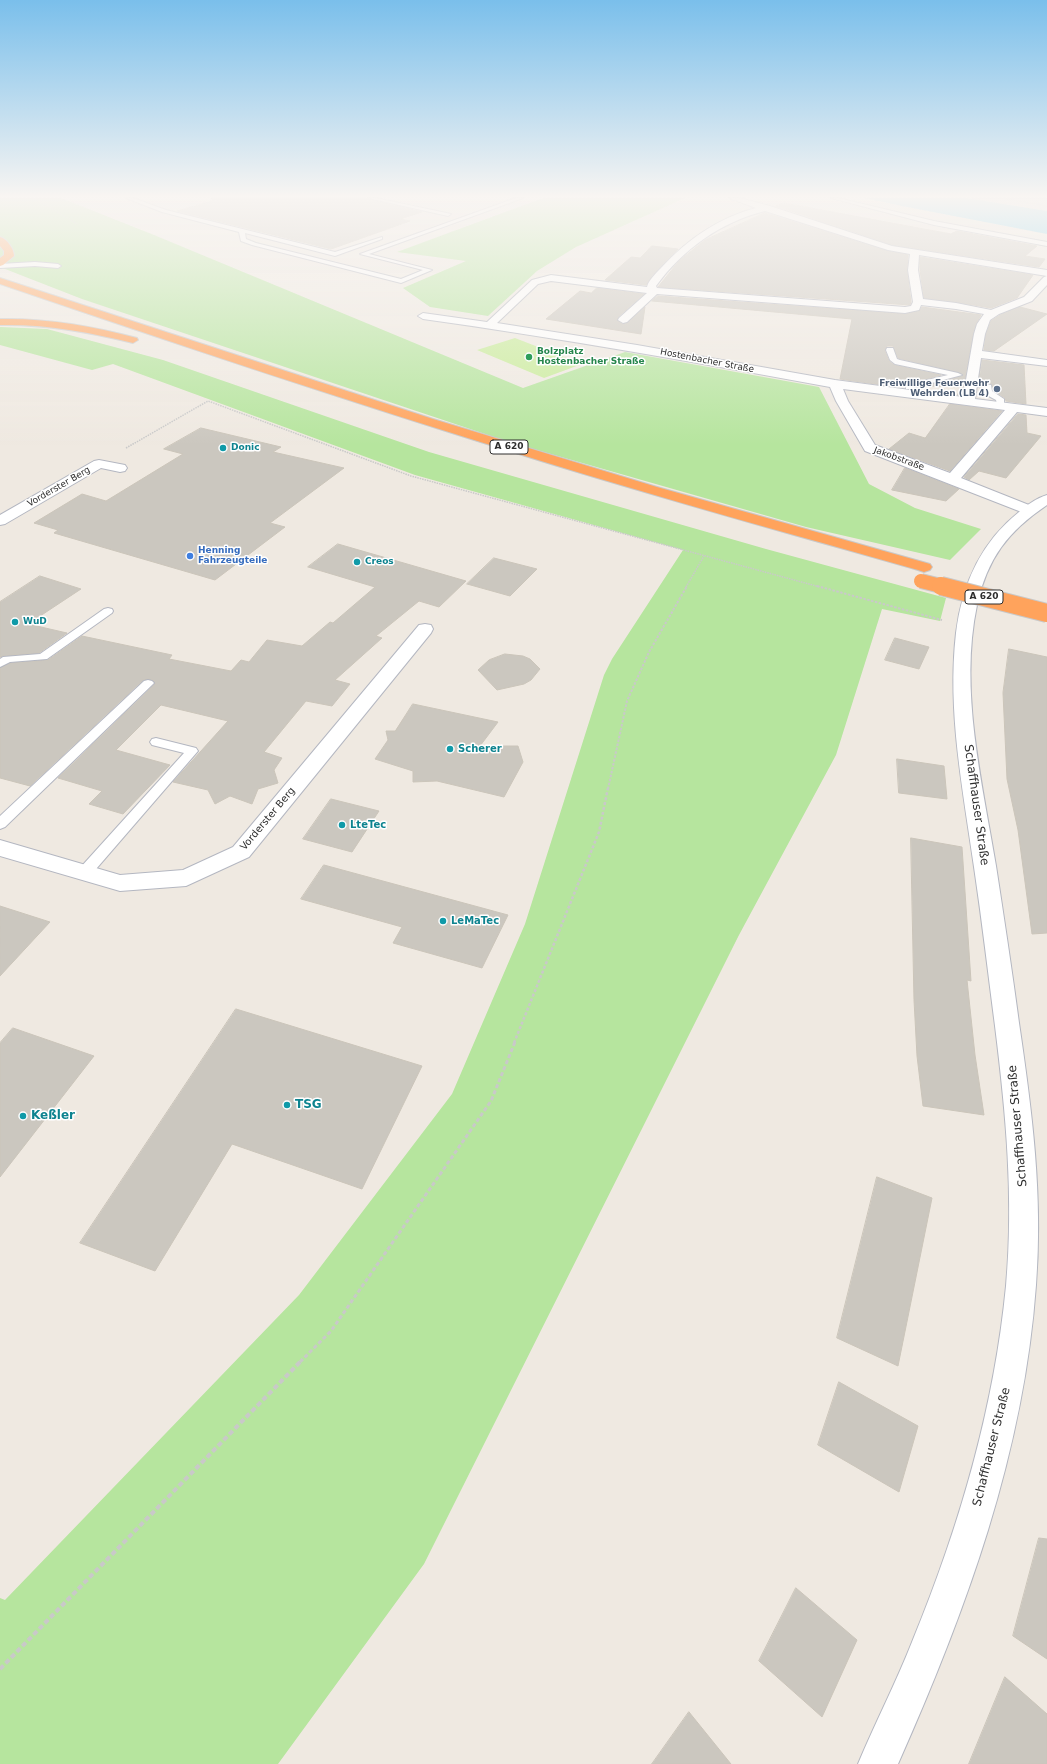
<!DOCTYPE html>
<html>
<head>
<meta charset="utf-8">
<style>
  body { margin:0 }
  canvas { display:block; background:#efe9e1 }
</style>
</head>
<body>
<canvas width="1047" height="1764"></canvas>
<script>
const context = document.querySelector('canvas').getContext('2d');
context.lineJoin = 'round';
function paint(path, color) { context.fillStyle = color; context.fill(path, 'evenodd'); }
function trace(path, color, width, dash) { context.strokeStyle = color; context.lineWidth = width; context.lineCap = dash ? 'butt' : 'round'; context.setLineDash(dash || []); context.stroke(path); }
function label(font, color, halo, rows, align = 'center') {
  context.font = font + ' "DejaVu Sans",sans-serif'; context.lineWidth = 3; context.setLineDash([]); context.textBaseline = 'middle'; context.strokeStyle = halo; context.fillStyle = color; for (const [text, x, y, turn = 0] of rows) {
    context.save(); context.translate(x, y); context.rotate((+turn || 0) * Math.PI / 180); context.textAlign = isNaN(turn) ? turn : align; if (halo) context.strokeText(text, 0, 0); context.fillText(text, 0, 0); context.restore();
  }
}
const industrial = new Path2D(`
  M967 198H1047V211L1025 207Z`);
const green = new Path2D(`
  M0 198H61L154 235 523 388 625 352 819 387 869 484 915 508 981 529 950 560 806 527 509 442 82 299 0 267Z
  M543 198H685L576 247 537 271 488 316 430 307 403 288 466 261 397 252Z
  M0 327 47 329 163 360 429 452 766 549 946 598 940 621 882 609 836 755 739 935 424 1564 278 1764H0V1598L5 1600 299 1295 452 1094 525 924 604 675 612 659 683 550 415 475 113 364 92 370 0 345Z`);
const pitch = new Path2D(`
  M515 338 582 364 544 378 477 350Z`);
const water = new Path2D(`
  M865 198H967L1047 211V234L897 205Z`);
const building = new Path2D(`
  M212 198H365L422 212 400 219 410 221 331 249 177 211 212 201Z
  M784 203 951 234 957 231 1037 246 1025 256 1045 259 1039 267 892 245 776 206Z
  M765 213 888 251 908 255 907 270 911 302 910 305 658 287 679 261 705 240Z
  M652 246 678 249 654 274 646 285 605 280 631 257 640 258Z
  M920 257 1033 275 1017 298 991 308 956 302 924 298 920 270Z
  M597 288 644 294 618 317 617 320 622 324 627 323 645 307 641 334 546 319 580 291 591 293Z
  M658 296 905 314 919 311 922 307 981 315 976 324 973 334 962 395H957L963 387 924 386 962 376 963 374 898 358 893 346H887L885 351 889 361 894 365 941 375 906 384 904 386H889L840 379 852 319 652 301Z
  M1020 307 1047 314 994 351 984 350 986 334 991 321 1000 315Z
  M982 360 1024 365 1026 404 1006 401 1005 398 993 390 992 384 979 381Z
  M950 404 1002 411 950 471 889 449 909 433 925 438Z
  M1018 414 1026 415 1027 433 1041 436 1006 478 979 471 969 480 964 477Z
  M201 428 281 447 273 452 344 468 270 523 285 527 215 580 54 533 58 530 34 523 82 494 106 501 183 454 164 449Z
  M905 468 959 489 946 501 892 490Z
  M338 544 466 581 439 607 419 601 376 636 382 638 335 680 350 684 332 706 306 701 264 752 282 758 274 770 278 783 258 789 252 804 230 796 215 804 208 790 173 782 228 721 161 705 116 750 170 765 123 814 89 804 102 791 58 778 155 684 153 680 148 679 143 680 30 786 0 778V668L10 663 48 660 82 636 172 655 169 659 231 671 241 660 249 662 267 640 302 646 330 622 333 623 375 587 308 567Z
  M494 558 537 569 510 596 467 584Z
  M40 576 81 589 28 624 67 633 39 653 3 656 0 657V602Z
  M895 638 929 647 919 669 885 660Z
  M1009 649 1047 657V933L1032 934 1018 830 1007 779 1003 693Z
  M505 654 523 656 530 659 540 669 531 680 524 684 497 690 478 670 489 660Z
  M413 704 498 722 480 746H518L523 762 504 797 437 781 413 782V771L375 759 388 740 386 731H395Z
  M897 759 944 766 947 799 899 793Z
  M331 799 379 811 352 852 303 839Z
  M911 838 962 847 971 981 967 980 975 1055 984 1115 923 1106 917 1056 914 1000Z
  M324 865 508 915 482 968 393 943 402 927 301 899Z
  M0 906 50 922 0 976Z
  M236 1009 422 1066 362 1189 232 1144 155 1271 80 1243Z
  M13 1028 94 1056 0 1177V1043Z
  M877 1177 932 1198 898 1366 837 1338Z
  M839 1382 918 1426 899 1492 818 1445Z
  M1039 1538 1047 1539V1659L1013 1636Z
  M796 1588 857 1640 822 1717 759 1661Z
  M1005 1677 1047 1714V1764H969Z
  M689 1712 731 1764H652Z`);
const pathFar5 = new Path2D(`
  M35 198 77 224
  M1001 198 1047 206`);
const pathFar4 = new Path2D(`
  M126 448 208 401 411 476 820 587
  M686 587 704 556`);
const pathFar3 = new Path2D(`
  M817 586 942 620
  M608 789 627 701 649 652 687 586`);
const pathFar2 = new Path2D(`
  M514 1043 599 832 608 788`);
const pathFar1 = new Path2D(`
  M300 1362 331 1331 491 1101 515 1042`);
const path = new Path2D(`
  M0 1669 301 1361`);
const lane = new Path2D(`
  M126 198H133L166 210 335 252 382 237V239L335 256 245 233 246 239 256 243 401 279 423 270 360 254 516 198H523L369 254 432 270 401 283 252 245 241 241 239 232 162 212Z
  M368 198H376L451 214 448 216Z
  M831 198H838L934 221 1047 242V246L934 225Z
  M35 262 58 264 61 266 58 268 35 266 0 268V264Z
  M887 348H893L897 359 900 360 958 373 962 375 909 389H906V385L948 375 895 364 890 360 886 350Z
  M969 381 991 385 992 391 1004 399V408H998L996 400 985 394 984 388 969 385Z
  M108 608 112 609 113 611 112 613 47 659 10 662 0 667V659L3 657 40 654 104 609Z
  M148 680 152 681 154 683 152 685 5 827 0 829V816L144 681Z
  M156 738 196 748 198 751 90 876 85 877 80 876 78 872 80 868 184 753 152 745 150 742 152 739Z`);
const street = new Path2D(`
  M729 198H740L770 206 892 246 1047 270V276L919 255 918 270 923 299 956 303 991 310 1024 297 1044 277 1047 276V285L1032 301 999 314 990 320 985 334 982 351 1047 360V366L981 358 975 399 1047 408V416L1017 412 961 478 1034 507 1036 510 1034 513 1029 514 1024 513 865 451 836 401 830 387C695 362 559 338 423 319L418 316 423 313 487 322 532 280 551 275 647 287C648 281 656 273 661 268 688 239 718 218 756 208ZM765 211 888 250 910 254 908 270 913 302 911 306 905 307 657 288 656 286C683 249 721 222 765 211ZM551 281 647 293 619 318 618 320 623 323 627 322 657 294 905 313 919 310 921 305 956 309 984 314 977 324 974 334 963 397 835 380 637 345 497 323 538 284ZM843 389 1005 410 950 473 875 445 848 401Z
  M99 460 125 465 127 468 125 471 120 472 101 468 5 524 0 525V515L94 461Z
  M425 624 431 625 433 629 431 633 249 857 186 886 120 891 0 856V840L120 875 183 870 233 847 419 625Z`);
const secondary = new Path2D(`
  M1047 495V505C1008 531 987 559 977 605 959 690 982 781 996 866 1004 918 1012 970 1019 1023 1032 1111 1043 1195 1036 1285 1024 1453 966 1611 898 1764H858C875 1723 896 1683 912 1642 959 1528 994 1409 1006 1286 1014 1198 1006 1114 995 1026 988 973 982 920 974 867 963 790 947 711 956 633 962 585 980 543 1019 512 1027 505 1037 498 1047 495Z`);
const highway = new Path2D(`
  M0 237C7 239 14 249 14 256L3 265 0 266V258L4 255V251L0 246Z
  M0 278 433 419 657 487 930 564 932 567 930 570 924 572 918 570C791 534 664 499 538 460 357 404 179 345 0 284Z
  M0 319C47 318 92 326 137 338L138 340 133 343C89 332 46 324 0 325Z`);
const highwayBridgeFar1 = new Path2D(`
  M921 581 945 587`);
const highwayBridge = new Path2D(`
  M941 586 1047 613`);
const markers = [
  [529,357,4,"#2e9e5b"],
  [997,389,4,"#5c6f8a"],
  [223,448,4,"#0f9aa8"],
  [190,556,4,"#3f7fe0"],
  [357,562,4,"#0f9aa8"],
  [15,622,4,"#0f9aa8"],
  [450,749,4,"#0f9aa8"],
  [342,825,4,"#0f9aa8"],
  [443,921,4,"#0f9aa8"],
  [287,1105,4,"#0f9aa8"],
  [23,1116,4,"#0f9aa8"]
];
const farLeisurenames = [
  ["Bolzplatz",537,352],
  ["Hostenbacher Straße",537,362]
];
const farStreetnames = [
  ["Hostenbacher Straße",707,361,11],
  ["Jakobstraße",899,459,20],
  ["Vorderster Berg",59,487,-30]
];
const farServicenames = [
  ["Freiwillige Feuerwehr",989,384],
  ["Wehrden (LB 4)",989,394]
];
const shields = [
  [509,447,38],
  [984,597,38]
];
const shieldNames = [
  ["A 620",509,447],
  ["A 620",984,597]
];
const farCulturenames = [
  ["Donic",231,448],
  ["Creos",365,562],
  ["WuD",23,622]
];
const farShopnames = [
  ["Henning",198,551],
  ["Fahrzeugteile",198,561]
];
const cultureNames = [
  ["Scherer",458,749],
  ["LteTec",350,825],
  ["LeMaTec",451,921]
];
const streetNames = [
  ["Vorderster Berg",268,819,-50]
];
const nearStreetnames = [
  ["Schaffhauser Straße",976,805,82],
  ["Schaffhauser Straße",1018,1126,-95],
  ["Schaffhauser Straße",992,1447,-76]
];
const nearCulturenames = [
  ["TSG",295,1105],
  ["Keßler",31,1116]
];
paint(industrial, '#e3e1e8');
paint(green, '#b6e59e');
paint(pitch, '#c9ec9a');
paint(water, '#75cff0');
paint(building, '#cbc7bf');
trace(building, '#cbc5ba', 1);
trace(lane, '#b4b7c1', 2);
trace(street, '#b4b7c1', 2);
trace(secondary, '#b4b7c1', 2);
trace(highway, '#c9c9c9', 2);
trace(pathFar5, '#c9c9c9', 1, [1, 1]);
trace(pathFar4, '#c9c9c9', 1.5, [1.5, 1]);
trace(pathFar3, '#c9c9c9', 2, [2.5, 1.5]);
trace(pathFar2, '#c9c9c9', 2.5, [3, 2]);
trace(pathFar1, '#c9c9c9', 3, [4, 2.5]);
trace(path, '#c9c9c9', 4, [5, 3]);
paint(lane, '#fff');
paint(street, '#fff');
paint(secondary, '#fff');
paint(highway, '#ffa35c');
trace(highwayBridgeFar1, '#c9c9c9', 16, []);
trace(highwayBridge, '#c9c9c9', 20, []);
trace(highwayBridgeFar1, '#ffa35c', 14);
trace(highwayBridge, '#ffa35c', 18);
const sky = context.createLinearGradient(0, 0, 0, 445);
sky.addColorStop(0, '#7abfeb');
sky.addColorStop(0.44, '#f8f5f2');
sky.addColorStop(1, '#f8f5f200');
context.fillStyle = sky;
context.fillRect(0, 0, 1047, 445);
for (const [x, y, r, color] of markers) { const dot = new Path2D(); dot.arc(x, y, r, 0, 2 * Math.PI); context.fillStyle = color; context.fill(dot); trace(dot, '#fff', 1.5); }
label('bold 9px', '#27864d', '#fff', farLeisurenames, 'left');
label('9px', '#2e2e2e', '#fff', farStreetnames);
label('bold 9px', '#4e5e75', '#fff', farServicenames, 'right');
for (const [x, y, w] of shields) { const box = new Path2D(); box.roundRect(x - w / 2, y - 7, w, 14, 3); context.fillStyle = '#fff'; context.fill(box); trace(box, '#2e2e2e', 1); }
label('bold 9px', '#2e2e2e', null, shieldNames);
label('bold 9px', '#0d838f', '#fff', farCulturenames, 'left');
label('bold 9px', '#366cbe', '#fff', farShopnames, 'left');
label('bold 10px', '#0d838f', '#fff', cultureNames, 'left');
label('10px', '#2e2e2e', '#fff', streetNames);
label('12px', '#2e2e2e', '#fff', nearStreetnames);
label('bold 12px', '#0d838f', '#fff', nearCulturenames, 'left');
</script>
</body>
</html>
